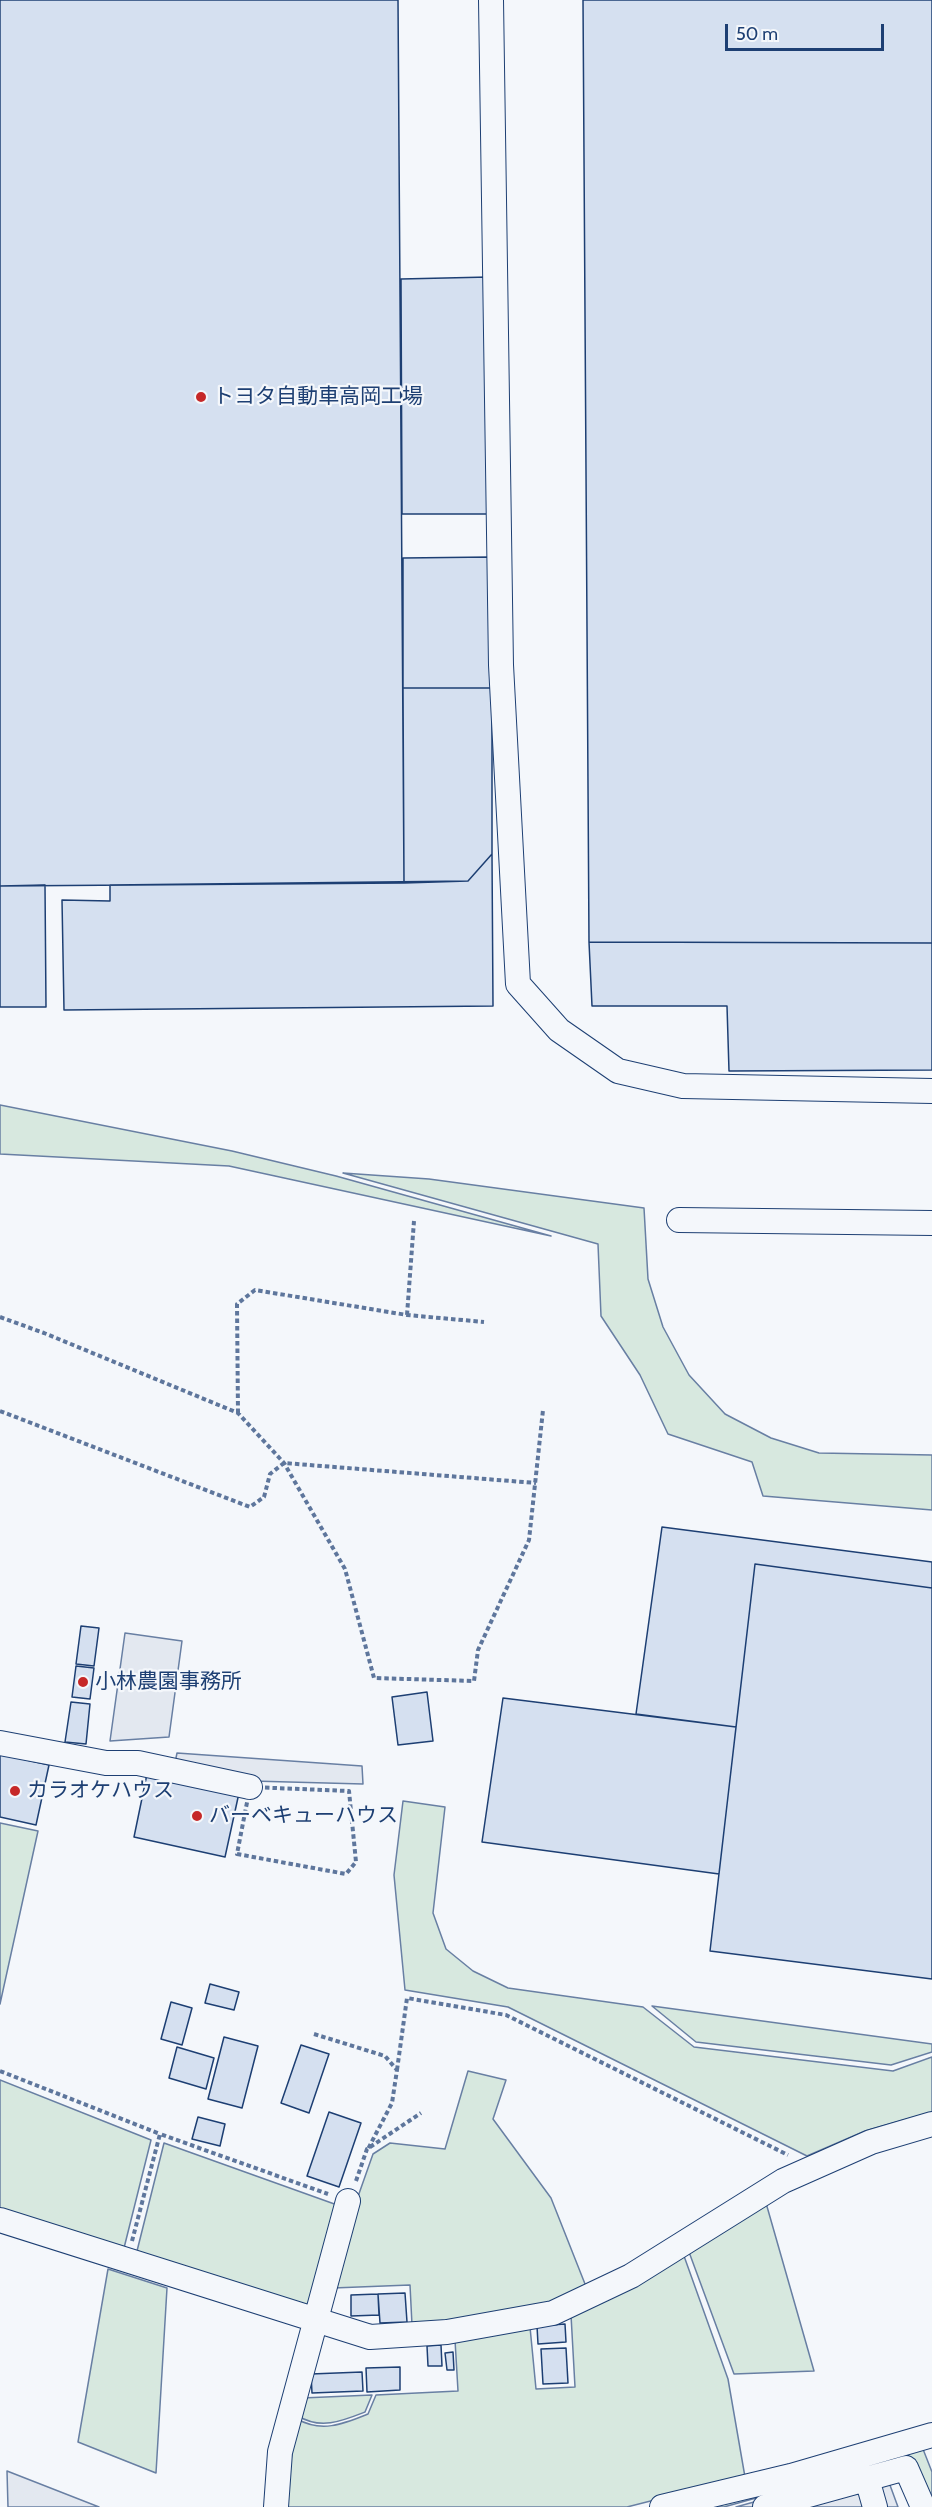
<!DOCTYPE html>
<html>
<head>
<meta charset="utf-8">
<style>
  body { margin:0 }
  #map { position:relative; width:932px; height:2507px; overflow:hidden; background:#f4f7fb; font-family:Cabin,sans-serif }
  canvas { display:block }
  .scale { position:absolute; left:725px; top:24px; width:159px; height:27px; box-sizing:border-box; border:3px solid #1d3f73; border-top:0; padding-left:8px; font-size:18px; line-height:21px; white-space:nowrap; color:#1d3f73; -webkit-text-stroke:4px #f4f7fb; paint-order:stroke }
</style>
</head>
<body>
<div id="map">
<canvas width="932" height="2507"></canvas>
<div class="scale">50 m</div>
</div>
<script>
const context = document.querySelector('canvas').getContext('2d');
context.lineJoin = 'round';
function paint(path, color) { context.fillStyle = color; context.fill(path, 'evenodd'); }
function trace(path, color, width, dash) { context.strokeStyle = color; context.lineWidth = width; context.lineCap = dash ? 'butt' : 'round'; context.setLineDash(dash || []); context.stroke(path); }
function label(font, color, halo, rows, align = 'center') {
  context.font = font + ' Cabin,"Noto Sans JP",sans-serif'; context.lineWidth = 4.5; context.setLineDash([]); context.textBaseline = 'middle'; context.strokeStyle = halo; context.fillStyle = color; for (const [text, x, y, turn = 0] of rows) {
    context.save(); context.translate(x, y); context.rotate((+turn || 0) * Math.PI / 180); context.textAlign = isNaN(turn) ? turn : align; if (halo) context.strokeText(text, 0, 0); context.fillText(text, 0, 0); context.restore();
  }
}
const green = new Path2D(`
  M0 1105 232 1151 336 1176 551 1236 229 1166 0 1154Z
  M343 1173 429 1179 644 1208 648 1279 663 1327 689 1375 725 1414 771 1438 819 1453 932 1455V1510L763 1496 752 1462 668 1434 640 1375 601 1316 598 1244Z
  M403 1801 445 1807 433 1913 446 1949 473 1971 508 1988 643 2007 694 2047 893 2071 932 2057V2112L865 2131 807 2156 508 2007 405 1990 394 1875Z
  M0 1823 38 1831 0 2004Z
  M652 2006 932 2044V2052L891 2065 696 2042Z
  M468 2071 506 2080 493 2119 551 2198 587 2289 551 2306 412 2325 410 2285 333 2288 355 2205 373 2154 390 2143 445 2149Z
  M0 2080 151 2140 124 2248 0 2209Z
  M164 2143 340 2206 309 2313 136 2255Z
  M766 2203 814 2371 734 2374 689 2252Z
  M684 2256 728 2379 745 2477 627 2507H284L297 2419C322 2433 343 2424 368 2414L376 2395 458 2391 455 2340 530 2327 536 2389 575 2387 571 2315Z
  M108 2269 167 2288 156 2473 78 2442Z
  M372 2395 365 2412C342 2421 321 2430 298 2416L302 2398Z
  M921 2444 932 2472V2507L906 2456 724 2507H682Z`);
const parking = new Path2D(`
  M125 1633 182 1641 169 1737 110 1741Z
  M177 1753 362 1766 363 1784 252 1781 175 1763Z
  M883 2466 898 2507H736Z
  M7 2471 99 2507H8Z`);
const building = new Path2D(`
  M0 0H398L404 883 0 886Z
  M583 0H932V943L589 942Z
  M489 277 488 514H402L401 279Z
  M491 557 492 688H403V558Z
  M403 688H492V854L468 881 404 883Z
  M492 854 493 1006 64 1010 62 900 110 901V885L468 881Z
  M45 885 46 1007H0V886Z
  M589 942 932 943V1070L729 1071 727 1006H592Z
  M662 1527 932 1562V1588L755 1564 736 1727 636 1714Z
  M755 1564 932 1588V1979L710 1951Z
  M81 1626 99 1628 94 1666 76 1664Z
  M76 1666 94 1668 90 1699 72 1697Z
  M427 1692 433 1741 398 1745 392 1697Z
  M503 1698 736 1727 719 1874 482 1842Z
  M71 1702 90 1704 86 1744 65 1742Z
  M0 1754 49 1765 36 1825 0 1817Z
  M147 1774 239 1793 225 1857 134 1837Z
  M210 1984 239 1992 234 2010 205 2003Z
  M171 2002 192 2008 182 2045 161 2039Z
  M224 2037 258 2046 242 2108 208 2099Z
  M301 2045 329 2054 309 2113 281 2103Z
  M177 2047 214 2058 206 2089 169 2078Z
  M329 2112 361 2123 339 2187 307 2176Z
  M198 2117 225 2124 220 2146 192 2139Z
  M405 2293 407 2322 380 2323 378 2294Z
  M378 2294 379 2315 351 2316V2295Z
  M565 2324 566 2342 538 2344 537 2326Z
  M441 2345 442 2366H428L427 2346Z
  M566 2348 568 2383 543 2384 541 2349Z
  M453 2352 454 2370H447L445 2353Z
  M400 2367V2390L367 2392 366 2368Z
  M362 2372 363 2391 312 2393 311 2374Z`);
const path = new Path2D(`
  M407 1315 414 1221
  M0 1317 44 1333 238 1413 284 1463 345 1569 374 1678 474 1681 478 1650 529 1540 543 1410
  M0 1411 250 1507 264 1497 270 1474 284 1463 536 1483
  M238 1413 237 1304 255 1290 407 1315 484 1322
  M250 1787 349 1791 356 1862 346 1874 237 1854Z
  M314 2034 385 2056 397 2070 392 2103 368 2149
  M397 2070 407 1998 506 2015 788 2155
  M0 2071 160 2134
  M356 2181 367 2149 421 2113
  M132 2241 160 2134 328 2194`);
const minor = new Path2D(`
  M491 0 501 665 518 984 559 1030 618 1071 683 1086 932 1091
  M679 1220 932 1223
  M0 1743 106 1763H138L250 1787
  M0 2220 370 2337 447 2332 553 2313 631 2276 783 2181 871 2142 932 2124
  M867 2479 875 2507
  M276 2507 280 2452 348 2201
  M662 2507 791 2476 932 2435
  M765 2507 906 2468 923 2507`);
const markers = [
  [201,397,6,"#c62828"],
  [83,1682,6,"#c62828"],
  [15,1791,6,"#c62828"],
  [197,1816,6,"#c62828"]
];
const poiNames = [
  ["トヨタ自動車高岡工場",213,397],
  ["小林農園事務所",95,1682],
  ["カラオケハウス",27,1791],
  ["バーベキューハウス",209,1816]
];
paint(green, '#d7e8df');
trace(green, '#687fa3', 1.5);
paint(parking, '#e3e8f0');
trace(parking, '#687fa3', 1.5);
paint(building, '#d5e0f0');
trace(building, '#1d3f73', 1.5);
trace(minor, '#1d3f73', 26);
trace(path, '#5e769c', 4, [4.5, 3]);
trace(minor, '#f4f7fb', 24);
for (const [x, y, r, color] of markers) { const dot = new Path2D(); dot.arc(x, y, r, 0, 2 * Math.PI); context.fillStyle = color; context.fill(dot); trace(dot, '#f4f7fb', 2); }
label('21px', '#1d3f73', '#f4f7fb', poiNames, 'left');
</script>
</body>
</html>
